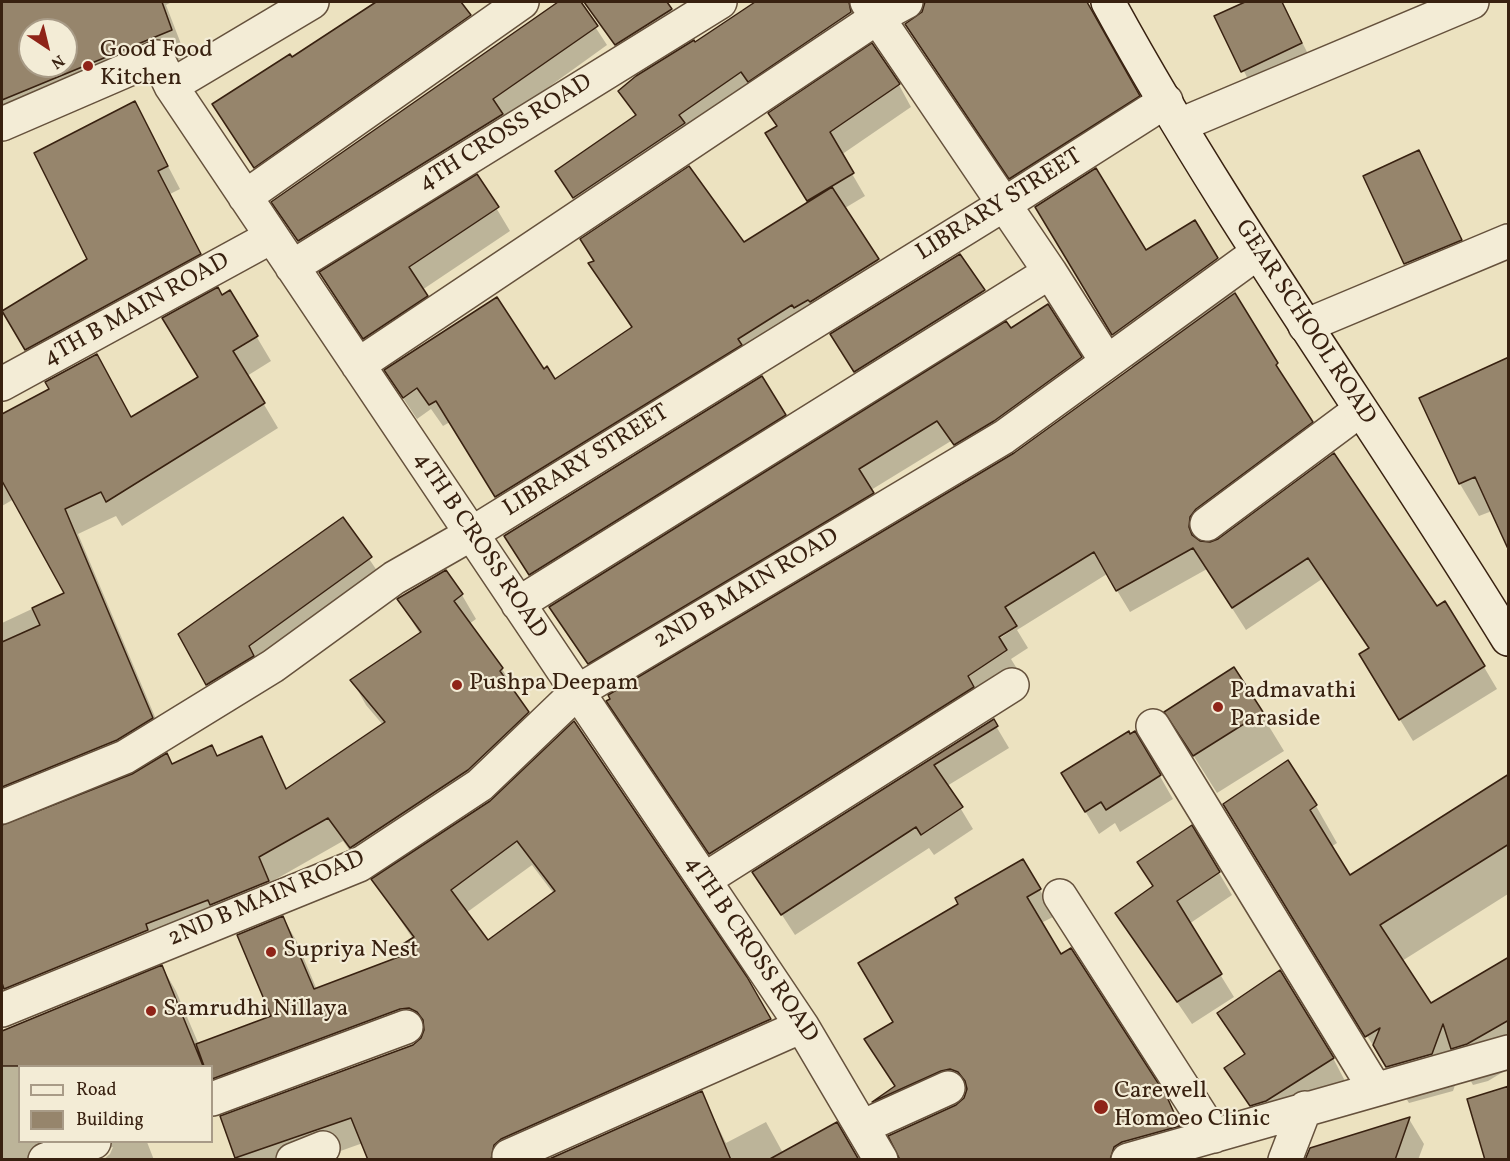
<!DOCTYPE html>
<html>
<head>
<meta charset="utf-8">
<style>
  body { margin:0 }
  #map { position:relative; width:1510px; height:1161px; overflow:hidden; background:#ece2c0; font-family:Vollkorn,serif }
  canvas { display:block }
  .frame { position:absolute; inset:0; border:3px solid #382110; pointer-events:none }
  .legend { position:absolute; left:18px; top:1065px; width:195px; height:78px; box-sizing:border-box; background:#f3ecd6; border:2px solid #a89b87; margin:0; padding:8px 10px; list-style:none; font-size:18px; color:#382110 }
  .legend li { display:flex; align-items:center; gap:12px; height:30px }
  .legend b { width:30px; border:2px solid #a89b87 }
  .north { position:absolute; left:18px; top:18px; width:60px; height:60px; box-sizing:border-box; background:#f3ecd6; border:2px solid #a89b87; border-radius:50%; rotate:145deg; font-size:16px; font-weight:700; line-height:24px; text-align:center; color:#382110 }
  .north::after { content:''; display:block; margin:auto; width:21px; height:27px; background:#8f2418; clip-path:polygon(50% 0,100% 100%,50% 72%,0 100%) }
</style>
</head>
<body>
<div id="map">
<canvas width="1510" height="1161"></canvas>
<div class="frame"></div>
<ul class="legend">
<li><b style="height:8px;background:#f3ecd6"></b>Road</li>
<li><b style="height:16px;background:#96856c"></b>Building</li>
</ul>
<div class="north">N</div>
</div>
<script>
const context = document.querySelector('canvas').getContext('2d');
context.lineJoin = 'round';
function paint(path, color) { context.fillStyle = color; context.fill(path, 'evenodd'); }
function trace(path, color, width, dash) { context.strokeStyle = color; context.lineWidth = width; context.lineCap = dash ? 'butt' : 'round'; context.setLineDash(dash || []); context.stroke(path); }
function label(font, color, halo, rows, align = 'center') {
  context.font = font + ' Vollkorn,serif'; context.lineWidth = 4.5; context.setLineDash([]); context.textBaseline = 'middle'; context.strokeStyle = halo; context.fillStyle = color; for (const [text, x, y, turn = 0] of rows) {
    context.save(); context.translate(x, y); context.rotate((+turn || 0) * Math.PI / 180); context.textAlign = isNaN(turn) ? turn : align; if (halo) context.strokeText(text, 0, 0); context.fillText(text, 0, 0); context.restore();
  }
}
const shadow = new Path2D(`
  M2 2H172L166 5 186 57 2 128ZM30 30H66V66H30Z
  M377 2H460L482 38 268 190 214 105 291 59Z
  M557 2H579L607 45 310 259 273 202Z
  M611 2H665L684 33 629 67 594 13Z
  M758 2H1085L1151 119 1024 201 907 24 923 12 925 7 921 6 588 220 557 171 636 117 620 91Z
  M1248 2H1282L1314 66 1255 93 1216 16Z
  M899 85 911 107 841 155 865 196 845 208 891 282 509 518 450 422 443 426 431 409 417 419 399 392 386 370 543 371 555 381 632 329 591 264 594 262 582 240 744 244 809 203 780 156Z
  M147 126 180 189 170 194 213 277 40 371 4 311 89 260Z
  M1418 152 1473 263 1419 286 1365 177Z
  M477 176 510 231 422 290 439 319 377 360 321 273Z
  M1056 240 1217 259 1236 292 1233 293 1324 445 1208 531 1201 543 1210 544 1219 540 1334 455 1436 608 1484 667 1497 689 1413 741 1374 677 1369 650 1322 579 1246 630 1207 569 1130 612 1107 574 1017 630 1028 648 1011 659 1019 672 723 876 608 701 1014 454 1133 368ZM1017 623V627L994 642 992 640Z
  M959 256 1003 325 1080 358 1093 379 967 466 951 441 871 490 885 515 601 684 554 616 506 536 784 416 804 449 874 406 832 335Z
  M230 292 271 361 247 376 278 428 122 526 116 516 78 534 166 743 2 820V623L66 593 14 499 2 506V415L51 389 131 419 200 378 222 297Z
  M1508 359 1492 511 1479 516 1460 484 1421 399Z
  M342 519 384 581 220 707 180 634Z
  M462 595 476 619 469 624 502 669 542 737 365 872 343 841 271 882 282 906 2 1023V827L9 826 133 776 167 755 173 765 218 758 262 738 288 790 383 725 366 705 352 680 420 634 399 600Z
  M1234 669 1284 751 1217 793 1166 712Z
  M993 721 1009 748 947 786 973 829 934 855 929 848 795 935 754 872Z
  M1135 733 1173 799 1120 832 1115 823 1099 834 1076 796Z
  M1508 776V894L1402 961 1431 1005 1508 958V1069L1488 1081 1473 1085 1462 1065 1453 1091 1409 1103 1246 842 1316 806 1337 843 1331 847 1349 877Z
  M491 802 745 978 784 1044 524 1160H370L363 1143 315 1160H237L236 1157 414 1046 421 1040 425 1032 415 1033 212 1112V1066H20V1142H147L154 1160H103L110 1154 113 1147 75 1160H2V1030L9 1029 162 967 176 991 199 1045 273 1017 283 918 297 942 317 990 410 954 413 939 373 880ZM532 865 554 894 487 942 466 913Z
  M1023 861 1055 916 1041 923 1061 956 1166 1098 1194 1152 1168 1160H899V1151L957 1106 966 1095 956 1097 888 1128 874 1103 895 1087 866 1040 895 1023 960 904Z
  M1219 873 1232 895 1189 924 1234 997 1192 1024 1117 914 1154 888Z
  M1219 1013 1333 1058 1345 1081 1279 1124 1264 1128 1226 1069 1246 1056Z
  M701 1093 726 1143 766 1122 783 1153 857 1160H551Z
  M1409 1119 1424 1144 1418 1160H1327Z`);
const building = new Path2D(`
  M2 2H162L172 30 2 100ZM30 30H66V66H30Z
  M376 2H461L471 15 254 168 212 104 290 54 292 57Z
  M558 2H581L598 26 493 99 503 114 298 241 271 202Z
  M584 2H667L672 9 615 45Z
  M755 2H849L851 12 748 82 741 72 679 115 685 123 573 198 555 171 636 115 618 91 636 76 694 40 695 42Z
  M925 2H1087L1140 96 1009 179 905 24 922 12Z
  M1245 2H1282L1302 43 1241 72 1214 16Z
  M872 43 900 84 830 132 854 173 807 201 765 133 777 126 768 113Z
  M135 101 168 166 158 171 201 254 25 350 2 311 87 259 34 153Z
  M1419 150 1462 240 1404 264 1363 176Z
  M689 166 744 242 832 187 879 259 810 302 808 300 794 308 792 305 738 339 742 345 495 497 436 401 429 405 417 388 403 398 384 370 497 297 544 369 547 366 555 379 632 327 588 263 594 261 580 239Z
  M1096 168 1146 250 1195 220 1218 258 1112 335 1035 207Z
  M477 174 499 207 409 267 428 296 363 339 319 272Z
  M960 254 985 290 854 372 830 334Z
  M218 287 222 295 230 290 258 336 233 351 265 403 106 502 101 492 65 509 153 718 117 740 2 787V642L40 625 32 608 64 593 2 481V414L49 389 45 382 97 354 131 417 198 377 162 318Z
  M1235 293 1278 363 1276 365 1313 422 1196 509 1190 517 1189 527 1192 535 1200 541 1210 542 1218 539 1334 453 1437 606 1445 601 1485 666 1399 720 1359 654 1369 648 1308 558 1232 608 1193 548 1116 591 1094 552 1005 607 1017 626 999 637 1007 650 968 676 974 687 709 854 606 701 610 699 608 695 1014 453Z
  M1048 304 1082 357 994 421 954 445 937 421 859 469 874 493 588 664 549 607 1006 321 1011 328Z
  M1509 357V551L1475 477 1459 484 1419 398Z
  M762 376 786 415 529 575 504 536Z
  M343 517 372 557 249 646 254 656 206 685 178 634Z
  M446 570 463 594 454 601 503 668 500 671 529 712 468 770 350 848 328 818 259 857 269 881 210 905 208 900 146 924 148 930 4 989 2 983V825L132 774 167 753 172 764 212 745 217 756 262 736 286 789 385 722 350 680 421 632 397 599Z
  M1234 667 1263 712 1193 756 1164 712Z
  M994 719 998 726 934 765 963 807 921 835 916 827 781 915 752 872Z
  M574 721 747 977 771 1019 501 1139 494 1145 491 1160H368L351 1118 235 1158 220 1116 413 1045 421 1038 424 1030 423 1020 417 1012 409 1008 400 1009 212 1079V1066H204L196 1044 271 1016 237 935 283 916 314 989 409 953 403 944 414 937 371 879 490 801ZM517 841 555 891 488 940 451 890Z
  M1129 731 1130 734 1135 731 1161 775 1106 810 1101 802 1085 812 1061 773Z
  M1288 760 1317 805 1310 810 1350 875 1509 774V844L1380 925 1431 1003 1509 957V1020L1467 1044 1451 1049 1443 1024 1432 1054 1386 1067 1373 1045 1380 1028 1365 1037 1223 804Z
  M1192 825 1220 872 1177 901 1222 974 1177 1002 1115 913 1153 886 1137 862Z
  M1023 859 1041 889 1027 897 1061 954 1071 948 1167 1097 1180 1126 1122 1142 1114 1147 1110 1160H900L888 1136 956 1105 964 1098 967 1089 965 1081 958 1072 950 1069 941 1071 872 1102 895 1086 864 1039 893 1022 858 963 958 904 955 898Z
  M162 965 203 1066H2V1031Z
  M1280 970 1334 1058 1266 1101 1250 1106 1224 1068 1245 1054 1217 1013Z
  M1509 1086V1160H1485L1467 1099Z
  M702 1091 731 1160H547Z
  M1410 1117 1395 1160H1305L1310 1148Z
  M837 1122 859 1160H768Z`);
const minor = new Path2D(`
  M867 2 1050 272 1107 362
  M171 86 312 2
  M2 124 157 57 171 86 802 1026 881 1160
  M1180 125 1472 2
  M245 197 522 2
  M292 267 720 2
  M1305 326 1508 241
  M358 365 878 17 906 2
  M2 384 271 237
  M1207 524 1360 410
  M518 604 1050 272
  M1153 726 1375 1089
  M2 807 125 757 273 666 394 578 471 534 1003 205 1166 101
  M704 880 1012 685
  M1060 896 1214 1136
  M2 1010 359 865 480 785 577 692 1004 437 1257 253
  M212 1099 406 1027
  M862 1127 948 1088
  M509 1156 802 1026
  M45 1160 94 1142
  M293 1160 323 1148
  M1128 1160 1508 1052
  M1285 1160 1305 1108`);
const secondary = new Path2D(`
  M1108 2C1228 222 1377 425 1508 639`);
const markers = [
  [88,66,6,"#8f2418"],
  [457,685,6,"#8f2418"],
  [1218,707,6,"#8f2418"],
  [271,952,6,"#8f2418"],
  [151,1011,6,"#8f2418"],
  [1101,1107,8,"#8f2418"]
];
const poiNames = [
  ["Good Food",100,52],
  ["Kitchen",100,80],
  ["Pushpa Deepam",469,685],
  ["Padmavathi",1230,693],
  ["Paraside",1230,721],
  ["Supriya Nest",283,952],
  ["Samrudhi Nillaya",163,1011],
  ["Carewell",1114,1093],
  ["Homoeo Clinic",1114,1121]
];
const streetNames = [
  ["4TH CROSS ROAD",506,134,-32],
  ["LIBRARY STREET",1000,206,-32],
  ["4TH B MAIN ROAD",137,311,-29],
  ["GEAR SCHOOL ROAD",1304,323,57],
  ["LIBRARY STREET",587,462,-32],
  ["4TH B CROSS ROAD",479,546,56],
  ["2ND B MAIN ROAD",747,590,-31],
  ["2ND B MAIN ROAD",267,900,-23],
  ["4TH B CROSS ROAD",750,950,56]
];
paint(shadow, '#0003');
paint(building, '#96856c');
trace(building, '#382110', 1.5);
trace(minor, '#65513c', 36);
trace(secondary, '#382110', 36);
trace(minor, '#f3ecd6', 33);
trace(secondary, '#f3ecd6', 33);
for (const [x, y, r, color] of markers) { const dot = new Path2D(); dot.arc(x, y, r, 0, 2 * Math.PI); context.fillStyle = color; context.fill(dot); trace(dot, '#f3ecd6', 2); }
label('24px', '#382110', '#f3ecd6', poiNames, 'left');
label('24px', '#382110', '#f3ecd6', streetNames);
</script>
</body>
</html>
